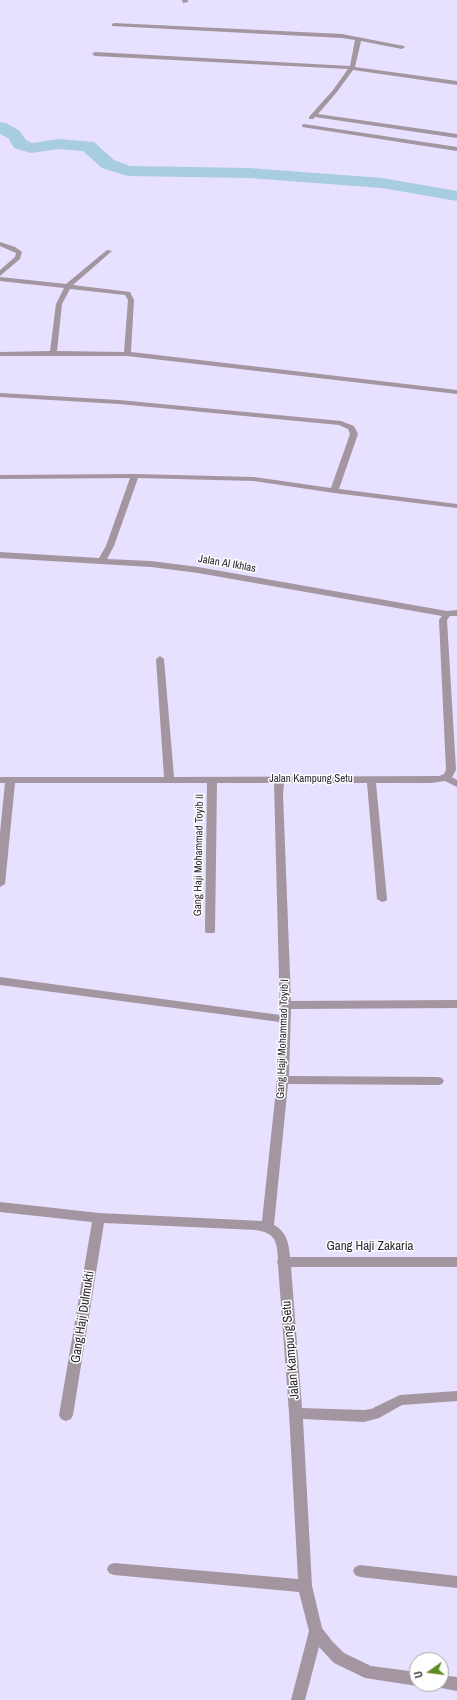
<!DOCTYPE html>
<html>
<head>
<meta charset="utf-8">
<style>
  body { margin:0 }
  #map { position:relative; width:457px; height:1700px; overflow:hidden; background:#e7e0fe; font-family:"Archivo Narrow",sans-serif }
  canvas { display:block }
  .north { position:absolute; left:409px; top:1652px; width:40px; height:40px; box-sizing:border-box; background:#fff; border:1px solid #aaa9ad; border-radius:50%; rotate:256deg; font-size:11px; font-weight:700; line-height:16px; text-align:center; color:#2a2732 }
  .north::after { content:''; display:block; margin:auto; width:14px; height:18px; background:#5e8d22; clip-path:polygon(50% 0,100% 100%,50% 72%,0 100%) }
</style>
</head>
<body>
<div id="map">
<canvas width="457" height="1700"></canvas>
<div class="north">U</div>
</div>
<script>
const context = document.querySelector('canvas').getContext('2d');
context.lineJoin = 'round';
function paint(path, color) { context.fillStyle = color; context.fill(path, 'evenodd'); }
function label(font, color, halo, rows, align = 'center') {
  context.font = font + ' "Archivo Narrow",sans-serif'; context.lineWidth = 3; context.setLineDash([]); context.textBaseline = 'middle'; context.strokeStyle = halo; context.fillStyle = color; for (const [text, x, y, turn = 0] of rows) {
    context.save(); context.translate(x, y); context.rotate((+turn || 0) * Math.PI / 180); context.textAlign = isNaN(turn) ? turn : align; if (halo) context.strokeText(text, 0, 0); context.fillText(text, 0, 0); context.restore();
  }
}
const canal = new Path2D(`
  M0 122 6 123 20 131 26 140 32 143 59 139 94 142 114 160 130 166 249 168 382 178 457 191V201L382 188 249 178 128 176 102 168 83 151 59 149 31 153 14 148 8 138 0 134Z`);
const minor = new Path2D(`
  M182 0H188V2L183 3Z
  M114 23 342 34 404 46 405 47 402 49 361 41 355 67 457 81V85L353 70 337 92 318 114 457 134V138L315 117 313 119H309V117L333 90 348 69 95 56 92 54 95 52 350 66 355 40 342 38 112 26V24Z
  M304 124 457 147V151L302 127V125Z
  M0 242 15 247 22 252 20 259 0 276V270L15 257 16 253 0 246Z
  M107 250 112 251 73 285 130 292 134 300 131 352 457 390V394L127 356H0V352L50 351 56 304 64 288 0 281V277L66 284ZM70 289 125 295 128 300 124 352 57 351 62 304Z
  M0 393 119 400 341 421 354 426 358 434 339 489 457 504V508L334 493 254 481 138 478 114 546 107 559 151 561 198 567 447 611 457 610V616H450L447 620 456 770 452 777 457 780V787L445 781 431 783H376L387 899 386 901 382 902 377 899 367 783H284L283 794 291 1001 457 1000V1008L291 1009 289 1076 438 1077 442 1078 444 1081 442 1084 438 1085 288 1084 274 1225C287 1232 289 1244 290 1257H457V1267H291L302 1408 364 1410 371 1409 400 1395 457 1391V1401L402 1405 379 1418 364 1422 303 1419 312 1586 322 1628 332 1641 344 1653 371 1666 417 1672V1684H422L417 1686 365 1678 334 1663 319 1647 305 1700H291L309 1631 299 1592 114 1575 109 1573 107 1569 109 1565 114 1563 298 1579 289 1413 278 1265 277 1262 278 1260C277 1242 276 1233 256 1230L104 1223 73 1415 71 1419 66 1421 61 1419 59 1415 92 1222 0 1212V1202L99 1213 262 1221 277 1080 280 1022 0 985V977L280 1015 274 783H217L215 931 214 933H206L205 931 207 783H15L5 884 0 887V833L5 783H0V777H164L156 659 160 656 164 659 174 777 439 776 444 774 446 770 439 620 442 616 198 573 151 567 0 558V552L99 558 106 546 130 478 0 479V475L135 474 254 477 331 488 350 434 348 429 339 425 119 404 0 397Z
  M360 1565 457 1576V1588L360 1577 355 1575 353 1571 355 1567Z
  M441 1675 457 1677V1691L436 1687 435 1684H441Z`);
const streetNames = [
  ["Jalan Al Ikhlas",227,564,10],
  ["Jalan Kampung Setu",311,779],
  ["Gang Haji Mohammad Toyib II",199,855,-89],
  ["Gang Haji Mohammad Toyib I",283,1039,-88]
];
const nearStreetnames = [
  ["Gang Haji Zakaria",370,1247],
  ["Gang Haji Dulmukti",83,1317,-81],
  ["Jalan Kampung Setu",291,1350,-95]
];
paint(canal, '#a8cde0');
paint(minor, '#a396a1');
label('11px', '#2a2732', '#fff', streetNames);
label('13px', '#2a2732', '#fff', nearStreetnames);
</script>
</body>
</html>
